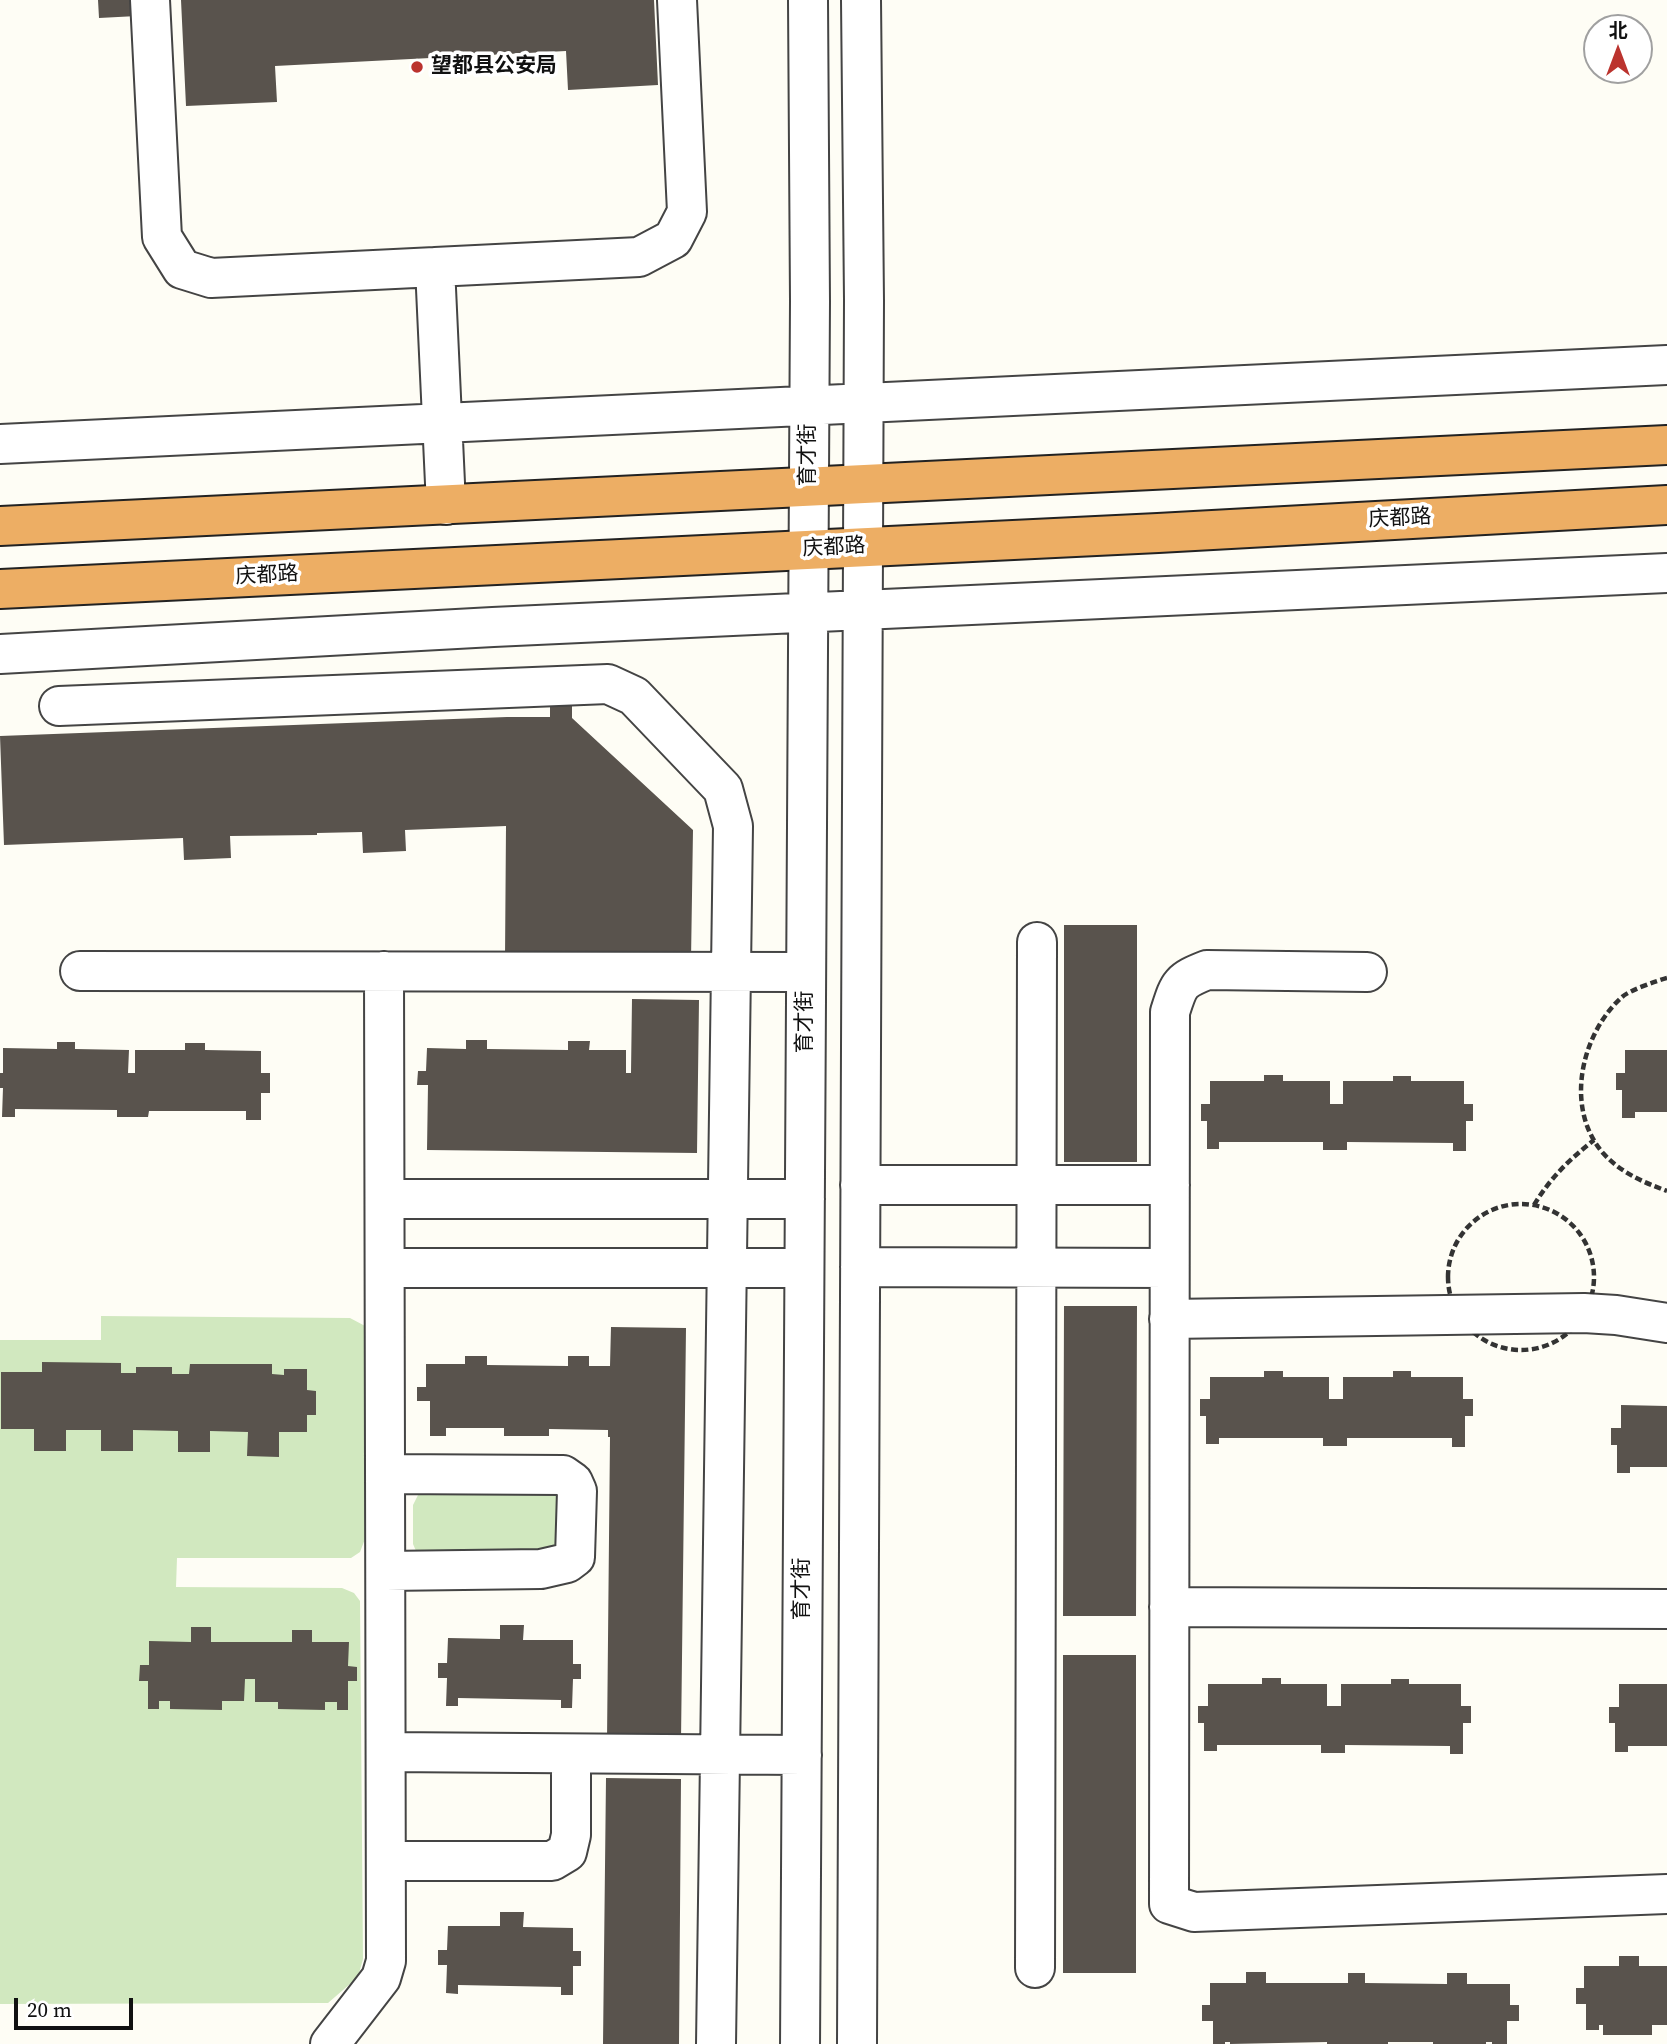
<!DOCTYPE html>
<html>
<head>
<meta charset="utf-8">
<style>
  body { margin:0 }
  #map { position:relative; width:1667px; height:2044px; overflow:hidden; background:#fefdf5; font-family:"Source Serif 4","Noto Sans SC",serif }
  canvas { display:block }
  .north { position:absolute; left:1583px; top:14px; width:70px; height:70px; box-sizing:border-box; background:#fff; border:2px solid #a0a0a0; border-radius:50%; rotate:0deg; font-size:19px; font-weight:700; line-height:28px; text-align:center; color:#111 }
  .north::after { content:''; display:block; margin:auto; width:24px; height:32px; background:#bb332e; clip-path:polygon(50% 0,100% 100%,50% 72%,0 100%) }
  .scale { position:absolute; left:14px; top:1998px; width:119px; height:32px; box-sizing:border-box; border:4px solid #111; border-top:0; padding-left:9px; font-size:21px; line-height:24px; white-space:nowrap; color:#111; -webkit-text-stroke:5px #fff; paint-order:stroke }
</style>
</head>
<body>
<div id="map">
<canvas width="1667" height="2044"></canvas>
<div class="north">北</div>
<div class="scale">20 m</div>
</div>
<script>
const context = document.querySelector('canvas').getContext('2d');
context.lineJoin = 'round';
function paint(path, color) { context.fillStyle = color; context.fill(path, 'evenodd'); }
function trace(path, color, width, dash) { context.strokeStyle = color; context.lineWidth = width; context.lineCap = dash ? 'butt' : 'round'; context.setLineDash(dash || []); context.stroke(path); }
function label(font, color, halo, rows, align = 'center') {
  context.font = font + ' "Source Serif 4","Noto Sans SC",serif'; context.lineWidth = 7; context.setLineDash([]); context.textBaseline = 'middle'; context.strokeStyle = halo; context.fillStyle = color; for (const [text, x, y, turn = 0] of rows) {
    context.save(); context.translate(x, y); context.rotate((+turn || 0) * Math.PI / 180); context.textAlign = isNaN(turn) ? turn : align; if (halo) context.strokeText(text, 0, 0); context.fillText(text, 0, 0); context.restore();
  }
}
const green = new Path2D(`
  M101 1316 350 1318 367 1327 365 1539 360 1552 351 1558H177L176 1587 342 1588 354 1593 360 1601 363 1959 358 1977 328 2003 0 2004V1340H101Z
  M432 1486H540L563 1496V1538L553 1555H421L416 1551 413 1544V1505L419 1493Z`);
const building = new Path2D(`
  M98 0H136L137 16 99 18Z
  M181 0H654L658 85 568 90 566 51 275 66 277 102 186 106Z
  M550 706H572V718L693 830 691 960 505 958 506 826 405 830 406 851 363 853 362 832 317 833V835L230 836 231 858 184 860 183 838 4 845 0 736 507 717H550Z
  M1064 925H1137V1162H1064Z
  M632 999 699 1000 697 1153 427 1150 428 1085H417L418 1071H426L427 1048 466 1049V1040H487V1049L568 1050V1041H590L589 1050H626V1073H631Z
  M57 1042H75V1049L129 1050 128 1073H135V1050H185V1043H205V1050L261 1051V1073H270V1093H261V1120H246V1111H149L148 1117H117V1110L15 1109V1117H2L3 1088H0V1073H3V1048L57 1049Z
  M1625 1050H1667V1112H1635V1118H1622V1090H1616V1073H1625Z
  M1264 1075H1283V1081H1330V1104H1343V1081H1393V1076H1411V1081H1464V1104H1473V1121H1466V1151H1453V1143L1347 1142V1150H1323V1142H1219V1149H1207V1121H1201V1104H1210V1081H1264Z
  M1064 1306H1137L1136 1616H1063Z
  M611 1327 686 1328 681 1740H607L610 1437H608V1430L549 1429V1436H504V1428H446V1436H430V1401H417V1387H426V1364H465V1356H487V1365L568 1366V1356H589V1366H610Z
  M42 1362 121 1363V1373H136V1367H172V1374H189L190 1364H272V1374L284 1375V1369H307V1390L316 1391V1415H307V1432H279V1457L247 1456 248 1432 210 1431V1452H178V1431L133 1430V1451H101V1430H66V1451H34V1429H1V1372H42Z
  M1264 1371H1283V1377H1329V1399H1343V1377H1393V1371H1411V1377H1463V1399H1473V1416H1465V1447H1452V1438H1347V1446H1323V1438H1219V1444H1206V1416H1200V1399H1210V1377H1264Z
  M1621 1405 1667 1406V1467H1630V1473H1617V1445H1611V1428H1621Z
  M500 1625H524L523 1640H573V1664H581V1679H573L572 1708H561V1700L458 1698V1706H446L447 1678H438V1663H447L448 1638 500 1639Z
  M191 1627H211V1642H292V1630H312V1642H349L348 1666 357 1667V1681H348V1710H337V1702H325V1710L278 1709V1702H255V1679H245L244 1701H222V1710L170 1709V1701H159V1709H148V1681H139L140 1665H149V1641L191 1642Z
  M1063 1655H1136V1973H1063Z
  M1262 1678H1281V1684H1327V1706H1341V1684H1391V1679H1409V1684H1461V1706H1471V1723H1463V1754H1450V1746L1345 1745V1753H1321V1745H1217V1751H1204V1723H1198V1706H1208V1684H1262Z
  M1619 1684H1667V1746H1628V1752H1615V1723H1609V1707H1619Z
  M606 1778 681 1779 679 2044H603Z
  M500 1912H524L523 1927 573 1928V1951H581V1966H573V1995H561V1987L458 1985V1994L446 1993 447 1965H438V1950H447L448 1926H500Z
  M1619 1956H1639V1966H1667V2025H1652V2035H1603V2025H1599V2030H1586V2004H1576V1988H1584V1966H1619Z
  M1246 1972H1266V1983H1348V1973H1365V1983L1447 1984V1973H1467V1984H1510V2005H1519V2021H1507V2044H1492V2042H1486V2044H1433V2042H1388V2044H1327V2042L1230 2044V2042H1225V2044H1213V2021H1202V2005H1210V1983H1246Z`);
const path = new Path2D(`
  M1667 978C1656 981 1630 990 1622 997 1581 1034 1564 1108 1603 1153 1621 1173 1643 1182 1667 1191
  M1448 1277a73 73 0 1 1 146 0a73 73 0 1 1-146 0Z
  M1534 1205C1551 1177 1569 1160 1594 1140`);
const minor = new Path2D(`
  M150 0 162 237 182 269 211 278 639 257 673 239 687 212 677 0
  M435 267 446 505
  M0 444 1667 365
  M0 654 493 627 1667 573
  M59 706 608 684 634 696 723 789 733 826 716 2044
  M80 971 806 972
  M1367 972 1207 970C1179 981 1179 984 1170 1012L1169 1904 1194 1912 1667 1894
  M860 1185H1170
  M385 1199H805
  M860 1267 1169 1268
  M385 1268H804
  M1169 1319 1584 1313 1616 1315 1667 1323
  M386 1474 563 1475 573 1482 577 1491 575 1557 567 1563 541 1569 386 1571
  M1169 1607 1667 1609
  M386 1752 802 1755
  M387 1861H552L567 1852 571 1835V1754
  M1035 1968 1037 942
  M330 2044 381 1978 386 1961 384 971
  M800 2044 810 301 808 0
  M857 2044 864 300 861 0`);
const highway = new Path2D(`
  M0 526 1667 445
  M0 589 1158 533 1667 505`);
const markers = [
  [417,67,7,"#bb332e"]
];
const poiNames = [
  ["望都县公安局",431,67]
];
const streetNames = [
  ["育才街",809,455,-90],
  ["庆都路",1400,519,-3],
  ["庆都路",834,548,-3],
  ["庆都路",267,576,-3],
  ["育才街",806,1022,-90],
  ["育才街",803,1589,-90]
];
paint(green, '#d1e8bf');
paint(building, '#59534d');
trace(minor, '#444', 42);
trace(highway, '#222', 42);
trace(path, '#333', 4.5, [7, 3.5]);
trace(minor, '#fff', 38);
trace(highway, '#edae64', 38);
for (const [x, y, r, color] of markers) { const dot = new Path2D(); dot.arc(x, y, r, 0, 2 * Math.PI); context.fillStyle = color; context.fill(dot); trace(dot, '#fff', 2.5); }
label('bold 21px', '#111', '#fff', poiNames, 'left');
label('21px', '#111', '#fff', streetNames);
</script>
</body>
</html>
